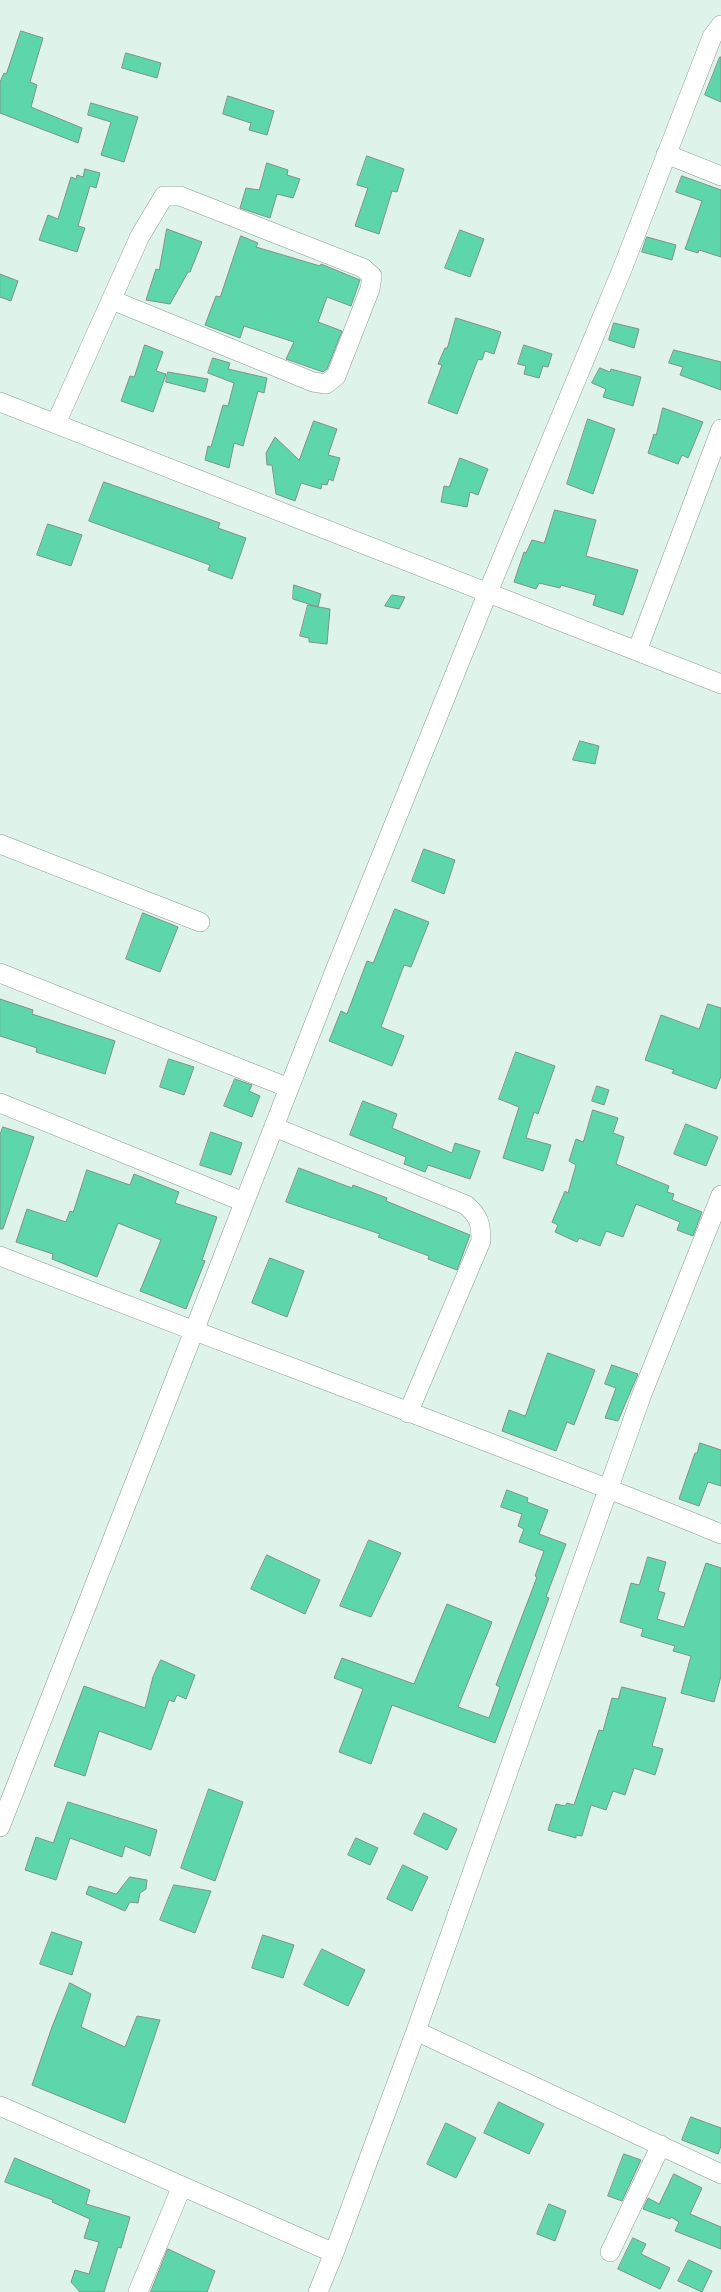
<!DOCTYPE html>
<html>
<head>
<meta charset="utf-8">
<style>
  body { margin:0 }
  canvas { display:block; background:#def3e9 }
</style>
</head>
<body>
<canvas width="721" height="2292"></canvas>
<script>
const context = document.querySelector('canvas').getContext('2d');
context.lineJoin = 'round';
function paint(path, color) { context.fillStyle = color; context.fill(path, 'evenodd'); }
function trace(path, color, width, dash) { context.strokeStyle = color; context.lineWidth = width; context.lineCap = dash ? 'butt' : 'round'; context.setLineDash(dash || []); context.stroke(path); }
const building = new Path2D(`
  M21 31 43 38 30 82 37 85 31 107 82 128 78 143 0 113V82L4 73 6 74Z
  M126 53 161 63 157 78 122 68Z
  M720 57H721V102L705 95Z
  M228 96 274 111 267 135 249 130 251 123 223 114Z
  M91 103 138 117 124 162 101 155 111 122 88 115Z
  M367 156 404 169 397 192 392 191 379 234 355 226 368 188 357 185Z
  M267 163 288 170 287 175 300 179 293 198 277 194 270 218 240 208 246 188 259 190Z
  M85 169 100 173 96 188 90 186 78 226 85 228 77 252 39 240 48 215 58 219 71 177 76 179 77 175 83 177Z
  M682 176 721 190V257L699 250 698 253 685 249 702 201 676 192Z
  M167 229 202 242 190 272H188L170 304 146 300 156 269 159 270Z
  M460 230 484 239 470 277 445 268Z
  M241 236 258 243 256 247 320 266 321 264 360 280 351 306 327 297 318 322 342 331 327 369 323 372 286 359 294 342 244 326 240 338 205 325 216 296 220 297Z
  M647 237 676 245 672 260 642 252Z
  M0 274 18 281 11 301 0 297Z
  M456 318 501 332 494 354 485 351 482 360 478 359 457 414 428 403 442 365 438 364 445 348H447Z
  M614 323 639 329 634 348 609 340Z
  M145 345 163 352 156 371 166 374 153 412 121 401 130 376 134 377Z
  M524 345 552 354 548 367 543 366 539 378 524 374 526 366 518 364Z
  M674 350 721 362V390L680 375 683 367 669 363Z
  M213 358 230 363 228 369 267 378 264 393 258 391 243 446 234 443 229 468 205 460 208 446 211 447 223 405 228 406 234 383 208 373Z
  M600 368 610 372 611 369 641 377 633 406 603 397 606 389 592 383Z
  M168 372 208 379 205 392 166 382Z
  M663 408 703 422 688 458 682 455 678 464 648 453 654 434 656 435Z
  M588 419 615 429 593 494 567 484Z
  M314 421 337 429 328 455 340 458 333 481 329 479 327 485 322 484 321 489 301 483 295 501 276 494 272 465H267L266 453 275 437 299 460Z
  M460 458 488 469 478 495 470 492 467 507 441 502 444 486 449 487Z
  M104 482 220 523 218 528 246 538 232 579 208 570 210 565 89 521Z
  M555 510 596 520 586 556 638 570 623 615 593 605 596 595 561 585 560 588 539 583 536 589 514 582 524 552 526 553 532 540 544 543Z
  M48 524 82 535 71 566 37 555Z
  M294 585 321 594 318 607 293 599Z
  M392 595 405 597 399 609 385 606Z
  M308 605 330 609 327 644 309 642V638L300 636Z
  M580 741 599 746 595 764 573 760Z
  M424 849 455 860 444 894 412 881Z
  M395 909 429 922 411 967 404 965 381 1027 404 1036 392 1066 329 1041 341 1011 347 1014 367 961 373 963Z
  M143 913 178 927 160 972 126 959Z
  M0 999 33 1010 32 1014 115 1041 105 1074 36 1052 37 1048 0 1036Z
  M708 1004 721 1008V1076L716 1089 672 1073 674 1070 645 1060 661 1015 699 1029Z
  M516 1052 555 1066 538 1114 534 1112 526 1138 551 1145 543 1171 503 1158 519 1107 499 1099Z
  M169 1059 194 1067 184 1095 160 1087Z
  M235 1079 252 1085 249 1091 260 1096 252 1117 224 1106Z
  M597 1086 609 1090 604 1105 592 1101Z
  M363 1101 397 1114 392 1128 452 1153 455 1143 480 1151 470 1179 428 1165 425 1172 404 1164 406 1157 350 1135Z
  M593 1110 618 1118 613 1133 624 1137 616 1164 669 1186 667 1192 674 1194 672 1200 702 1212 693 1236 677 1230 680 1222 636 1204 623 1237 606 1231 600 1246 579 1238 577 1242 555 1232 558 1225 552 1222 565 1191 568 1193 576 1165 569 1161 576 1139 583 1142Z
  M686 1124 718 1137 706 1166 674 1154Z
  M3 1127 34 1137 3 1229H0V1135Z
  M211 1132 242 1143 231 1175 200 1165Z
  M299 1168 352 1188 353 1185 387 1198 386 1201 470 1235 457 1270 428 1259 429 1256 378 1237 380 1234 286 1202Z
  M87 1170 130 1185 134 1174 179 1192 175 1203 217 1217 202 1260 205 1261 186 1309 140 1291 161 1240 118 1223 97 1277 52 1259 53 1254 16 1242 27 1209 66 1222 70 1211 73 1212Z
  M270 1258 304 1271 287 1317 252 1303Z
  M548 1353 595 1370 574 1425 567 1422 556 1451 502 1431 509 1410 525 1416Z
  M612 1365 638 1374 618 1421 605 1418 616 1388 605 1384Z
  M700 1443 721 1450V1486L708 1482 699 1506 679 1499 695 1453H697Z
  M507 1490 528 1498 527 1502 548 1510 539 1534 566 1544 546 1597 549 1598 495 1743 392 1705 371 1764 339 1752 363 1689 334 1678 342 1658 414 1684 447 1604 492 1622 458 1707 489 1718 500 1687 496 1685 537 1577 535 1576 544 1551 519 1542 524 1529 518 1526 522 1514 501 1507Z
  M369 1540 401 1553 371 1617 340 1606Z
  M267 1555 320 1580 305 1614 251 1589Z
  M648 1557 666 1562 658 1591 665 1593 657 1619 684 1627 706 1563 721 1568V1676L714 1702 681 1693 691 1656 673 1651 675 1646 641 1636 643 1629 620 1622 631 1583 639 1585Z
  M161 1660 195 1675 186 1699 177 1695 174 1702 169 1700 151 1750 99 1731 85 1776 54 1766 84 1686 145 1708 153 1677Z
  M622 1687 666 1698 652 1746 663 1749 655 1775 634 1768 625 1795 613 1791 606 1810 591 1805 582 1836 576 1835V1838L548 1830 556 1804 565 1806 567 1803 574 1805 599 1730 603 1731 612 1698 618 1699Z
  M209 1789 243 1802 215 1881 181 1868Z
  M68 1802 157 1830 150 1856 125 1846 122 1857 70 1838 56 1880 25 1870 36 1837 53 1843Z
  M424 1813 457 1829 447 1850 414 1834Z
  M356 1838 378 1848 370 1865 348 1855Z
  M403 1865 428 1877 412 1911 387 1899Z
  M130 1877 147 1880 146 1889 140 1893 138 1903 130 1902 125 1911 86 1894 89 1886 116 1894Z
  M174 1885 211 1891 195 1933 160 1920Z
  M52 1932 82 1942 72 1975 40 1964Z
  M263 1935 294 1945 283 1978 252 1968Z
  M322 1949 365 1970 348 2006 304 1985Z
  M70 1983 91 1994 81 2027 125 2047 137 2016 160 2020 125 2123 32 2085 52 2027Z
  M499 2102 544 2124 529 2154 484 2133Z
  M691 2117 721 2128V2146L718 2154 682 2140Z
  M446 2123 476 2138 456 2178 427 2164Z
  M624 2154 641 2160 622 2201 608 2196Z
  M15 2158 90 2190 86 2204 130 2217 121 2248 118 2247 104 2292H80L71 2282 75 2270 89 2274 99 2242 84 2238 90 2219 52 2202 53 2200 5 2182Z
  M674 2174 702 2188 690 2214 721 2227V2249L675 2231 679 2222 671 2217 670 2219 643 2209 648 2198 659 2204Z
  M549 2204 566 2211 555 2241 537 2234Z
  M633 2238 646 2244 641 2254 670 2268 660 2289 618 2269Z
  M168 2249 215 2271 207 2292H151Z
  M689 2260 712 2271 702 2292 678 2281Z`);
const minor = new Path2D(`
  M666 154 721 176
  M0 402 721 684
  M56 423 140 236 164 196H180L363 268 372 276 370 289 336 376 326 384 313 382 112 300
  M637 651 721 429
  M0 844 200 922
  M0 973 289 1088
  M0 1103 244 1202
  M274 1127 466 1205C479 1216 481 1224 481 1241L408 1413
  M0 1256C240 1350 483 1437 721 1534
  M0 1827 336 968 488 592 623 267 712 37 721 25
  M416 2031 721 2174
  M0 2106 334 2253 416 2031 642 1394 721 1195
  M610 2252 661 2145
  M138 2292 182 2186
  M318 2292 334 2253`);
paint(building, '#5dd7aa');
trace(building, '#7f9289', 1);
trace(minor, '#8b9e95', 20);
trace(minor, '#fff', 19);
</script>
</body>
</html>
